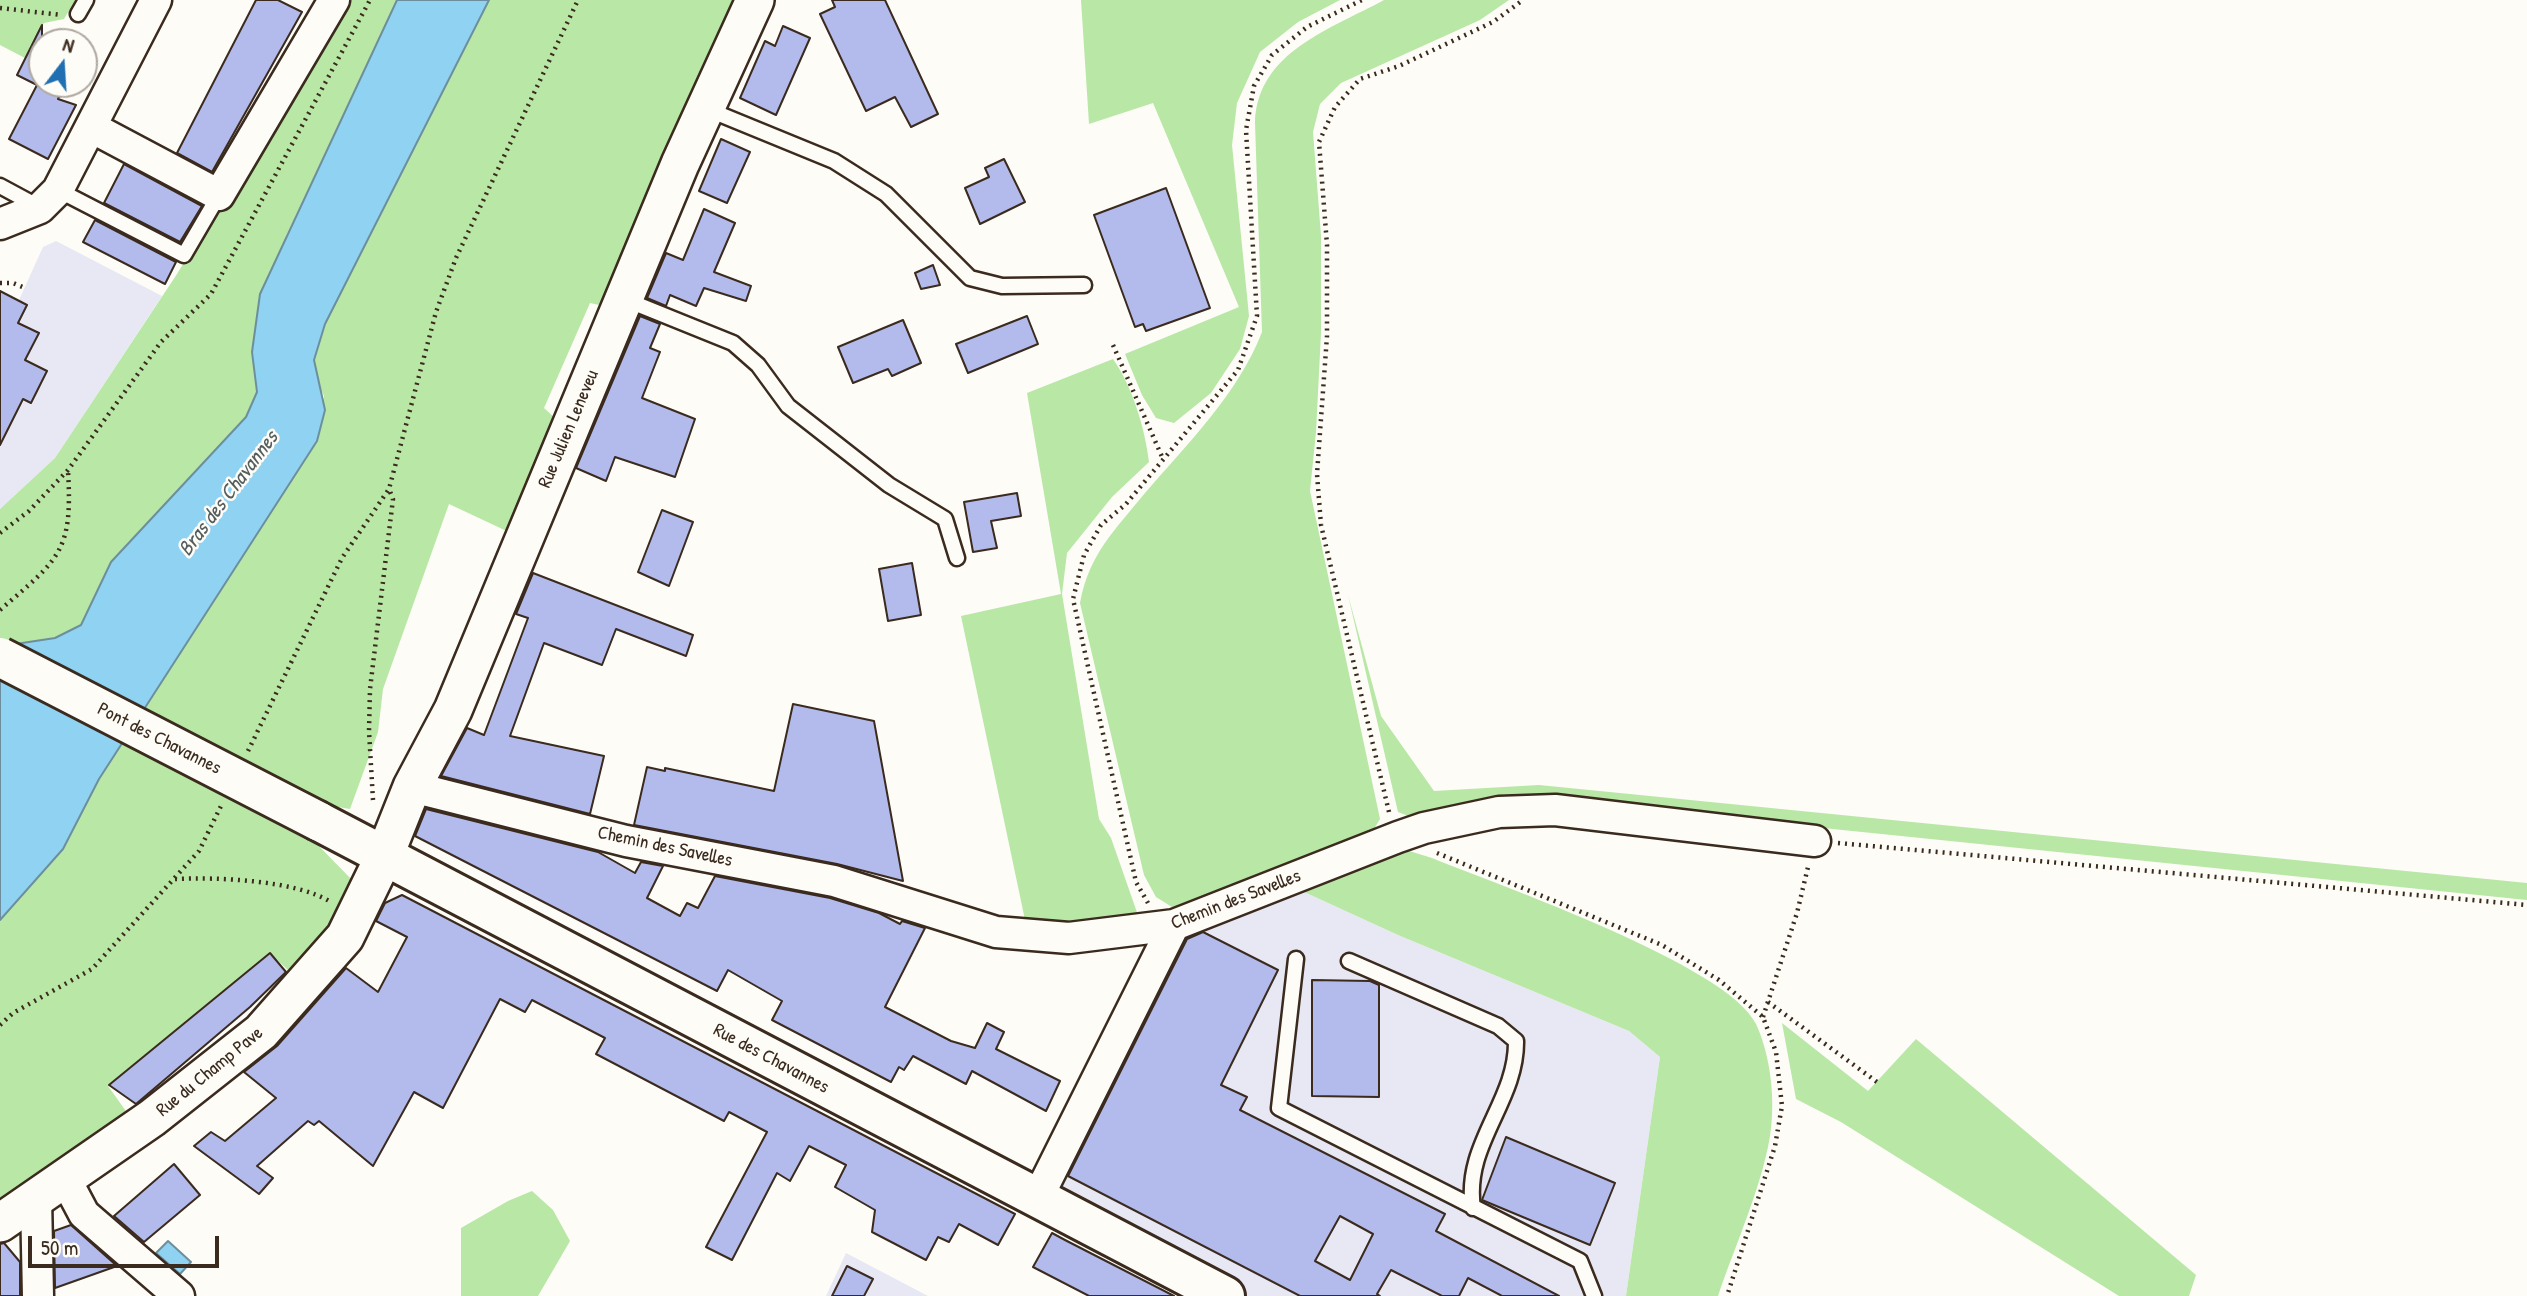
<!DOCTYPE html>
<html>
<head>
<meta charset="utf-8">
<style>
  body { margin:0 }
  #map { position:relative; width:2527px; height:1296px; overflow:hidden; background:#fdfcf7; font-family:"Patrick Hand",sans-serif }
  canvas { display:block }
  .north { position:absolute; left:28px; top:28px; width:70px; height:70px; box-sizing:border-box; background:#fdfcf7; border:2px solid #afa8a0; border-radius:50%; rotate:17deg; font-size:19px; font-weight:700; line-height:28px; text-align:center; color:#3b2a1e }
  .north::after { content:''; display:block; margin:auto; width:24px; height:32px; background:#1f6fb2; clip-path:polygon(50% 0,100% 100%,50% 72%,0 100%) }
  .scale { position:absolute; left:28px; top:1236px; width:191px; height:32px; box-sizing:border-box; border:4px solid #3b2a1e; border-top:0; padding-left:9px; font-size:21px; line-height:24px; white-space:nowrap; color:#3b2a1e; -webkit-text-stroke:5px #fdfcf7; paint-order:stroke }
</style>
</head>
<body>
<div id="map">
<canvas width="2527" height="1296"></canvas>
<div class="north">N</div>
<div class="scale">50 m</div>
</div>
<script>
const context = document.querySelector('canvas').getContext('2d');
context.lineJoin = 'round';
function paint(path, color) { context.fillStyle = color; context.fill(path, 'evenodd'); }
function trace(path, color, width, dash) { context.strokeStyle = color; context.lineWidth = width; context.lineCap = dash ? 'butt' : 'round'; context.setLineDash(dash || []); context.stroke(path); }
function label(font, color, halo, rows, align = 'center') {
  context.font = font + ' "Patrick Hand",sans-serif'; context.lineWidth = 5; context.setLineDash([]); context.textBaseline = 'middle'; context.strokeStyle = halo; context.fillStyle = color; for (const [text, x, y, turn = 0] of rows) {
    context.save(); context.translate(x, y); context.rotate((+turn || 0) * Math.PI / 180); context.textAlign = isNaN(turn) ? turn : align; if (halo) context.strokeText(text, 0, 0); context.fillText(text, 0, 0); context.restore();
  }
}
const built = new Path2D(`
  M56 241 162 296 55 458 0 509V304L5 294 19 300 43 247Z
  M1291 886 1398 935 1629 1031 1660 1057 1626 1296H1242L1045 1194 1179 934Z
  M846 1253 928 1296H826Z`);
const green = new Path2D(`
  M0 0H75L64 19 44 23 25 58 0 45Z
  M343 0H397L286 236 252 351 257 392 246 417 111 562 81 625 55 638 9 645 0 640V509L55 458 177 274Z
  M489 0H750L613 308 590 303 544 408 556 419 513 534 449 504 383 689 378 732 350 809 326 805 310 837 355 883 330 931 288 970 270 953 108 1086 133 1121 0 1201V920L63 849 99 779 317 441 324 396 317 381 314 360 325 324Z
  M1081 0H1340L1298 22 1260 52 1237 103 1232 145 1249 316 1240 349 1211 393 1174 423 1156 418 1142 395 1125 354 1239 307 1153 103 1089 124Z
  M1384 0H1509L1480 20 1341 83 1320 104 1313 132 1321 236V333L1316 432 1310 491 1380 819 1371 834 1191 904 1172 907 1156 897 1144 875 1080 603C1089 554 1115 530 1145 493 1188 443 1238 394 1262 332L1255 123C1257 52 1331 29 1384 0Z
  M1113 359C1132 386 1145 428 1149 462L1112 497 1067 553 1062 594 1099 819 1111 838 1140 921 1069 924 1025 920 961 616 1061 594 1027 393Z
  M1348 595 1381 716 1434 791 1539 785 2527 883V900L1647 810 1411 817 1398 812Z
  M1393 846 1432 858C1498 885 1728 965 1756 1024 1770 1054 1775 1096 1771 1128 1766 1177 1734 1248 1718 1296H1626L1660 1057 1629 1031 1398 935 1291 886Z
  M1782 1023 1868 1091 1916 1039 2196 1275 2189 1296H2119L1841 1122 1796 1099Z
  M532 1191 553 1210 570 1241 538 1296H461V1228L508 1201Z`);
const water = new Path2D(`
  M397 0H489L325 324 314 360 325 410 317 441 99 779 63 849 0 920V655L9 645 55 638 81 625 111 562 246 417 257 392 252 352 260 294Z
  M168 1241 191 1262 180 1274 156 1253Z`);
const building = new Path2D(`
  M256 0H278L302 12 212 172 177 153Z
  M832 0H885L938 114 911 127 895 97 866 111 820 14 835 7Z
  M42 25V84H65L58 99 76 105 48 159 9 139 37 85 17 75Z
  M783 26 810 38 776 115 740 98 765 41 775 46Z
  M721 139 750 152 727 203 699 191Z
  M1004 159 1025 202 980 224 965 188 989 177 985 168Z
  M124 164 202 206 180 242 104 203Z
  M1166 188 1210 308 1146 331 1143 324 1135 327 1094 215Z
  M704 209 735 223 714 272 751 286 746 301 704 288 696 306 670 295 666 306 647 298 666 253 683 260Z
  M95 220 176 262 165 284 83 242Z
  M933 265 940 285 921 289 915 273Z
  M0 291 27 305 18 323 39 333 25 360 47 371 31 403 23 399 0 445Z
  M640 316 660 324 650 348 660 352 642 398 695 419 675 477 615 457 606 481 576 468Z
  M1027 316 1038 344 968 373 956 344Z
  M903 320 921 363 892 376 888 369 853 383 838 347Z
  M1017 493 1021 516 991 521 997 548 973 552 964 502Z
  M662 510 693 522 669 586 638 572Z
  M912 563 921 615 888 621 879 569Z
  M533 573 693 635 686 656 616 629 602 665 544 643 510 736 604 756 590 814 441 776 467 728 484 735 528 618 516 614Z
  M793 704 874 721 903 881 837 864 634 825 647 767 665 771V768L774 791Z
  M426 809 598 852 635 873 641 862 663 866 647 898 680 916 687 903 698 908 715 876 830 898 879 913 900 924 902 921 925 928 885 1007 951 1041 975 1048 987 1023 1004 1032 996 1049 1060 1081 1046 1111 972 1071 966 1084 913 1056 904 1070 899 1067 891 1082 772 1020 782 1001 728 970 717 991 415 836Z
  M402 895 1015 1214 998 1245 959 1224 949 1242 938 1237 926 1260 872 1232 875 1210 835 1187 846 1165 809 1146 790 1181 777 1173 732 1260 706 1247 767 1132 729 1112 724 1121 596 1054 605 1038 532 1000 525 1012 500 999 443 1108 414 1092 373 1166 319 1121 314 1125 308 1121 257 1166 273 1178 259 1194 194 1146 211 1132 225 1141 276 1098 244 1072 277 1046 346 968 378 992 407 937 376 921 385 903Z
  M1203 932 1278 970 1221 1085 1247 1097 1240 1110 1445 1214 1436 1231 1559 1296H1502L1468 1278 1459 1296H1442L1391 1270 1377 1294 1380 1296H1300L1068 1176 1187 939ZM1340 1216 1373 1234 1350 1280 1315 1261Z
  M270 953 286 972 250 1007 136 1104 109 1085Z
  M1312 980 1370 981 1379 985V1097L1312 1096Z
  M1506 1137 1615 1183 1590 1245 1482 1200Z
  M174 1164 200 1195 144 1242 114 1216Z
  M71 1225 117 1266 55 1288 54 1231Z
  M1052 1233 1065 1240 1174 1296H1089L1033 1267Z
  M4 1243 20 1262V1296H0V1244Z
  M847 1266 873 1279 864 1296H832Z`);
const path = new Path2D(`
  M0 8 62 15
  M0 283H13L25 288
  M1113 345 1163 459
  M0 533 29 511 68 470 161 342 211 294 370 0
  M0 610C59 559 73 552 68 471
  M248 751 342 558 389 489 436 312 456 258 578 0
  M373 800 369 731 370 689 393 499 389 489
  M1389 812 1321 525 1317 474 1327 336V245L1319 142 1335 107 1360 79 1399 66 1493 22 1523 0
  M1838 843 2527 905
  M1437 853 1662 945 1719 980 1763 1017 1776 1052 1782 1106 1775 1146 1727 1296
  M175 879C217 877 295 880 331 902
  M1148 903 1136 882 1073 599 1084 555 1101 525 1126 504 1238 370 1257 316 1246 130 1254 86 1272 55 1307 27 1362 0
  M1768 1002 1877 1082
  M1763 1017 1797 913 1808 867
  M0 1025 13 1013 92 969 199 851 221 806`);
const service = new Path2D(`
  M78 14 86 0
  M707 109 834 161 886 194 970 278 1002 286 1084 285
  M0 186 39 207
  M58 190 184 255 219 195
  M624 299 733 343 758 365 788 406 889 485 945 519 957 558
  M1296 959 1279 1108 1580 1261 1594 1296
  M1349 961 1498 1026 1516 1041C1517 1102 1463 1144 1473 1208`);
const minor = new Path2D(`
  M91 127 219 195 334 0
  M0 224 40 208 58 190 156 0
  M412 787 626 841 834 881 996 932 1069 938 1174 925 1398 837 1424 828 1499 812 1555 810 1815 841
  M66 1180 84 1214 179 1296
  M36 1198 38 1296
  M1037 1199 1174 925`);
const tertiary = new Path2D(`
  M0 1223 152 1118 261 1032 345 937 384 857 412 787 453 710 680 164 755 0`);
const secondary = new Path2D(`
  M318 821 1225 1296`);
const secondaryBridge = new Path2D(`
  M0 657 318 821`);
const streetNames = [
  ["Rue Julien Leneveu",569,429,-67],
  ["Pont des Chavannes",159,739,27],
  ["Chemin des Savelles",665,847,12],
  ["Chemin des Savelles",1236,900,-21],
  ["Rue des Chavannes",771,1059,28],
  ["Rue du Champ Pave",210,1072,-39]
];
const waterNames = [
  ["Bras des Chavannes",229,494,-53]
];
paint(built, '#e7e8f4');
paint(green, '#b8e7a6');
paint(water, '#8fd2f1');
trace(water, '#6d8f9d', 2);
paint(building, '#b3bbec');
trace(building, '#3b2a1e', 2);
trace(service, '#3b2a1e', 19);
trace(minor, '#3b2a1e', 35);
trace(tertiary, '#3b2a1e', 42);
trace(secondary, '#3b2a1e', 44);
trace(path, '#3b2a1e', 4.5, [2, 5]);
trace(service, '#fdfcf7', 14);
trace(minor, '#fdfcf7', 30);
trace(tertiary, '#fdfcf7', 37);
trace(secondary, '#fdfcf7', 38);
trace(secondaryBridge, '#3b2a1e', 44, []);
trace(secondaryBridge, '#fdfcf7', 38);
label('19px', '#3b2a1e', '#fdfcf7', streetNames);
label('italic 21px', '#545c5d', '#fdfcf7', waterNames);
</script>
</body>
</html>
